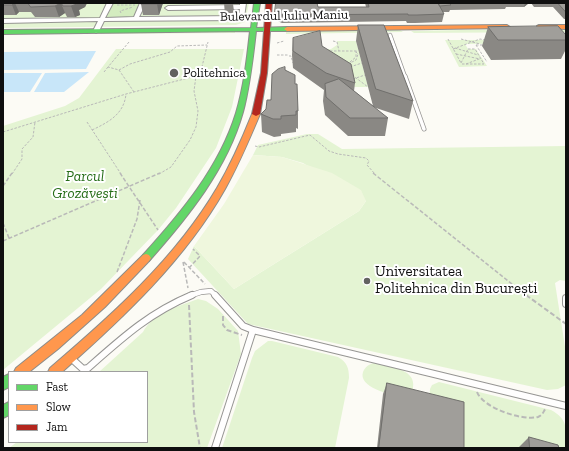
<!DOCTYPE html>
<html>
<head>
<meta charset="utf-8">
<style>
  body { margin:0 }
  #map { position:relative; width:569px; height:451px; overflow:hidden; background:#fcfbf5; font-family:"Zilla Slab",serif }
  canvas { display:block }
  .frame { position:absolute; inset:0; border:4px solid #0f0f0f; pointer-events:none }
  .legend { position:absolute; left:8px; top:371px; width:140px; height:72px; box-sizing:border-box; background:#fff; border:1px solid #9f9f9f; margin:0; padding:5px 7px; list-style:none; font-size:12px; color:#0f0f0f }
  .legend li { display:flex; align-items:center; gap:8px; height:20px }
  .legend b { width:20px; border:1px solid #9f9f9f }
</style>
</head>
<body>
<div id="map">
<canvas width="569" height="451"></canvas>
<div class="frame"></div>
<ul class="legend">
<li><b style="height:5px;background:#63d668"></b>Fast</li>
<li><b style="height:5px;background:#ff974d"></b>Slow</li>
<li><b style="height:5px;background:#b3261e"></b>Jam</li>
</ul>
</div>
<script>
const context = document.querySelector('canvas').getContext('2d');
context.lineJoin = 'round';
function paint(path, color) { context.fillStyle = color; context.fill(path, 'evenodd'); }
function trace(path, color, width, dash) { context.strokeStyle = color; context.lineWidth = width; context.lineCap = dash ? 'butt' : 'round'; context.setLineDash(dash || []); context.stroke(path); }
function label(font, color, halo, rows, align = 'center') {
  context.font = font + ' "Zilla Slab",serif'; context.lineWidth = 4; context.setLineDash([]); context.textBaseline = 'middle'; context.strokeStyle = halo; context.fillStyle = color; for (const [text, x, y, turn = 0] of rows) {
    context.save(); context.translate(x, y); context.rotate((+turn || 0) * Math.PI / 180); context.textAlign = isNaN(turn) ? turn : align; if (halo) context.strokeText(text, 0, 0); context.fillText(text, 0, 0); context.restore();
  }
}
const green = new Path2D(`
  M3 3H249L245 22 236 25 3 28Z
  M566 28V32L414 33 411 31Z
  M400 30 403 32 286 34V31Z
  M235 32V33L99 34 101 33Z
  M445 40H545L548 43 465 44 468 49H476L487 66 459 67Z
  M337 41H356L368 87H350L320 49H331L337 45Z
  M116 49H244L232 107 216 148 176 208 158 230 101 289 3 370V126L65 106 79 98Z
  M307 134H318L342 149 566 146V281L560 280 555 283 566 353V385L558 389 547 390 248 324 188 259 194 246 234 289 359 211 366 201 303 163 282 157 253 155 258 145Z
  M198 299 206 301 218 309 238 331 241 354 207 448H9L17 442H147V372H99L143 332C153 313 179 306 198 299Z
  M268 341H272L338 357C347 362 349 368 349 378L335 448H222L252 358 255 351Z
  M374 363C391 367 420 369 412 392 409 393 404 396 401 396 390 395 358 387 363 372 365 367 369 364 374 363Z
  M439 382 551 410C569 420 566 429 566 448H457L429 405 430 389 432 385Z`);
const forest = new Path2D(`
  M113 3H140L133 18H105Z`);
const pitch = new Path2D(`
  M253 155 282 157 332 173 361 190 366 201 359 211 234 289 194 246 224 204Z`);
const water = new Path2D(`
  M96 51 86 69 3 70V52Z
  M89 72 64 92H34L45 73Z
  M3 73H42L30 92H3Z`);
const pathFar2 = new Path2D(`
  M117 5H135
  M121 13 120 11 133 7
  M448 39 461 63
  M461 39 480 44
  M333 41 337 42 339 51
  M129 42 108 67 119 70 130 64 170 52 177 46 207 45
  M277 43 284 41
  M476 45H484
  M476 45 487 62
  M455 48 478 55
  M453 49 480 39 485 40
  M468 49H475L484 64H462L461 63Z
  M330 51H357
  M456 54 480 59
  M277 55H289
  M289 56H291L293 63
  M350 62 356 57V51
  M348 64 356 60 358 54 356 52
  M466 64 479 59
  M350 67 362 63
  M119 70 134 92
  M104 72 108 67
  M200 75 208 42
  M352 75 368 87
  M353 79 365 75
  M87 122 121 174
  M92 130C109 122 124 114 126 94
  M3 132 126 94 196 76 239 72
  M255 146 259 147 310 135 329 151 338 154 366 158 369 161 367 165 375 174
  M12 174 22 159V149L33 137 35 122
  M159 174 171 167 190 140 196 127 198 111 194 91 196 76`);
const pathFar1 = new Path2D(`
  M120 173 158 230
  M373 173 527 296
  M3 186 12 173
  M3 223 9 238
  M3 241 160 173
  M183 262 188 288
  M184 262 205 284
  M189 268 200 256 193 249
  M117 272 137 219 140 200`);
const path = new Path2D(`
  M526 295 566 324
  M189 305 194 412 200 448
  M223 316V325L227 330 242 335
  M477 392C483 408 522 421 538 417 543 415 543 412 546 408`);
const laneFar3 = new Path2D(`
  M390 35 405 77`);
const laneFar2 = new Path2D(`
  M405 76 424 129`);
const laneFar1 = new Path2D(`
  M189 296 201 292 211 291 216 296`);
const lane = new Path2D(`
  M215 295 243 326 253 330
  M566 298V304
  M72 359 83 369 88 368C122 338 149 313 192 295
  M215 448 253 330 566 406`);
const street = new Path2D(`
  M107 3H113L105 18 134 17 140 3H146L139 17 239 16 240 9 168 10 165 8 168 6 240 5V3H246L244 18 241 20 104 21 99 31 96 33 93 31 98 21 3 23V19L100 18Z`);
const fast = new Path2D(`
  M254 3H260L256 28 287 27 290 29 287 31H256C253 58 250 86 243 112 227 169 188 217 149 261H143L141 258 143 255C181 213 219 168 236 113 244 86 247 58 250 31L3 34V30L251 28Z
  M9 374V387L3 390V377Z
  M9 402V415L3 418V405Z`);
const slow = new Path2D(`
  M507 25 510 27 509 28 287 31 284 29 287 27Z
  M539 25H566V29L537 28V26Z
  M256 112 260 114C249 140 239 164 225 189 185 260 123 318 62 372H48L50 368C112 315 175 259 217 188 231 164 242 139 252 114Z
  M146 254 149 255 151 258 149 261 105 307 58 349 29 372H14L16 368 82 315 143 255Z`);
const jam = new Path2D(`
  M266 3H272L267 73 260 114 256 116 252 114 261 73Z`);
const wall = new Path2D(`
  M3 3H87L85 7 79 10 80 15 75 17H67L65 13 59 17H35L31 12H19L16 15H3Z
  M141 3H163L159 15H143L141 4Z
  M224 3H239L238 4H233L234 11V15H225Z
  M365 3H529L524 7H506L505 9 450 10 449 12H443L444 14 442 22 415 23H407L406 21 282 23 275 20V12L318 7H366Z
  M531 3H566V19H564L553 7H534Z
  M358 25 413 101 409 119 373 107 388 118 385 136H348L325 115 323 101 324 90 293 68 292 55 293 38 322 46 355 83 354 91 373 106 356 41Z
  M488 27 566 35V49L561 59 491 60 482 46Z
  M285 70 295 84 298 111V129L296 128V132L281 134V136L274 137 262 132 261 114 266 109Z
  M387 383 464 448H377L383 394Z
  M529 437 559 448H519V447Z`);
const shadedWall = new Path2D(`
  M14 3H15L19 12 16 15 12 5Z
  M61 3 65 13 59 17 55 6Z
  M76 3H87L85 7 79 10 80 15 75 17 71 6Z
  M157 3H163L159 15 157 4Z
  M525 3H529L524 7Z`);
const building = new Path2D(`
  M3 3H14L12 5H3Z
  M28 3H77V4L71 6H63L61 3 55 6 31 7Z
  M141 3H157V4H141Z
  M276 3H317L318 7H369L368 3H438L444 14 417 15H408V14L282 15 275 12Z
  M438 3H507H449L451 5 440 6Z
  M558 3H566V12Z
  M358 25H384L413 101 376 89Z
  M558 26 566 35V40H498L488 27Z
  M320 31 322 46 351 64 355 83 326 73 293 51V38Z
  M285 67V70L295 75V84H297L298 111H296V115L281 116V119H273L261 114 266 109 267 100H271L272 74 278 69Z
  M339 79 388 118H350L326 97 325 84Z
  M387 383 464 402V448H379Z
  M529 437 558 445 559 448H530Z`);
const markers = [
  [174,73,5,"#626260"],
  [367,281,4,"#626260"]
];
const farStreetnames = [
  ["Bulevardul Iuliu Maniu",284,16,-1]
];
const farPoinames = [
  ["Politehnica",183,73]
];
const parkNames = [
  ["Parcul",85,177],
  ["Grozăvești",85,194]
];
const poiNames = [
  ["Universitatea",375,272],
  ["Politehnica din București",375,289]
];
paint(green, '#e4f4d3');
paint(forest, '#d4ecc0');
paint(pitch, '#eff7dd');
paint(water, '#c8e6f9');
trace(laneFar3, '#969593', 4.5);
trace(laneFar2, '#969593', 5);
trace(laneFar1, '#969593', 6);
trace(lane, '#969593', 8);
trace(street, '#969593', 2);
trace(fast, '#8c8c89', 2);
trace(slow, '#8c8c89', 2);
trace(jam, '#8c8c89', 2);
trace(pathFar2, '#b9b9b8', 1, [2.5, 1.5]);
trace(pathFar1, '#b9b9b8', 1.5, [4, 2]);
trace(path, '#b9b9b8', 2, [5, 2.5]);
trace(laneFar3, '#fffefe', 3);
trace(laneFar2, '#fffefe', 3.5);
trace(laneFar1, '#fffefe', 4.5);
trace(lane, '#fffefe', 6);
paint(street, '#fffefe');
paint(fast, '#63d668');
paint(slow, '#ff974d');
paint(jam, '#b3261e');
paint(wall, '#8a8884');
paint(shadedWall, '#706f6c');
paint(building, '#a09e9a');
trace(building, '#706f6c', 1);
for (const [x, y, r, color] of markers) { const dot = new Path2D(); dot.arc(x, y, r, 0, 2 * Math.PI); context.fillStyle = color; context.fill(dot); trace(dot, '#fff', 1.5); }
label('13px', '#0f0f0f', '#fff', farStreetnames);
label('13px', '#0f0f0f', '#fff', farPoinames, 'left');
label('italic 15px', '#276e19', '#fff', parkNames);
label('15px', '#0f0f0f', '#fff', poiNames, 'left');
</script>
</body>
</html>
